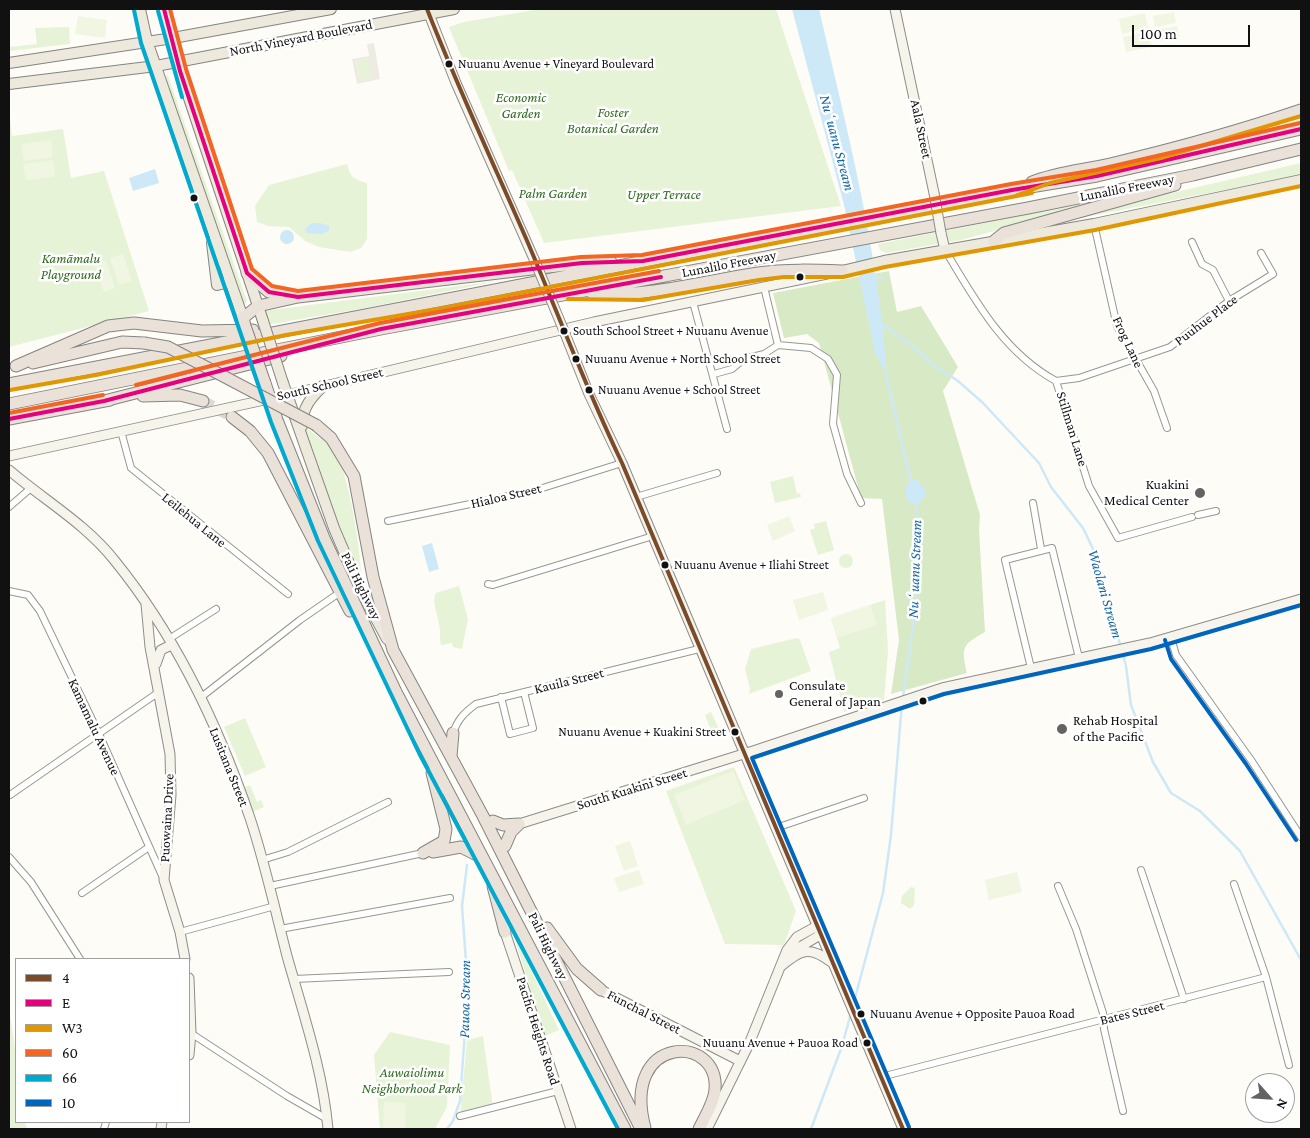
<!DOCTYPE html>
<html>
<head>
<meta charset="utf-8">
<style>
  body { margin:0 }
  #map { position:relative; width:1310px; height:1138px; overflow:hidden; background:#fdfcf7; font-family:"Crimson Pro",serif }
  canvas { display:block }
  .frame { position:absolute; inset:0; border:10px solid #111; pointer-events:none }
  .legend { position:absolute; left:15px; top:958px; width:175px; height:165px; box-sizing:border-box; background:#fff; border:1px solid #a0a0a0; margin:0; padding:6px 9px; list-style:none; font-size:15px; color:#111 }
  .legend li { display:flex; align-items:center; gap:10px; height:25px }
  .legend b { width:25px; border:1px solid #a0a0a0 }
  .north { position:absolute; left:1245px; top:1073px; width:50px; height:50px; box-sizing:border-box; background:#fff; border:1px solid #a0a0a0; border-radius:50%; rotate:116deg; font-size:14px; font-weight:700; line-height:20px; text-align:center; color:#111 }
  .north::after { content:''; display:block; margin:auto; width:18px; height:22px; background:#646362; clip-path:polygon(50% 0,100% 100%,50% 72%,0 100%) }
  .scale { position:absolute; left:1132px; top:25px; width:118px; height:22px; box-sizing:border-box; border:2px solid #111; border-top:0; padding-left:6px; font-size:15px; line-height:18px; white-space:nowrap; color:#111; -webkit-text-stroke:4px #fff; paint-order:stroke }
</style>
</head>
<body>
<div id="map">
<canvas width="1310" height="1138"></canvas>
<div class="frame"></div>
<ul class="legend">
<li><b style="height:6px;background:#7a4b2a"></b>4</li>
<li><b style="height:6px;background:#e5007d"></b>E</li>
<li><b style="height:6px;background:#e09702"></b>W3</li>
<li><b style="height:6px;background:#f26522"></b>60</li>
<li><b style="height:6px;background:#00a9ce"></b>66</li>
<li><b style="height:6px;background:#0065bd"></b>10</li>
</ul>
<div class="north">N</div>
<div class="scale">100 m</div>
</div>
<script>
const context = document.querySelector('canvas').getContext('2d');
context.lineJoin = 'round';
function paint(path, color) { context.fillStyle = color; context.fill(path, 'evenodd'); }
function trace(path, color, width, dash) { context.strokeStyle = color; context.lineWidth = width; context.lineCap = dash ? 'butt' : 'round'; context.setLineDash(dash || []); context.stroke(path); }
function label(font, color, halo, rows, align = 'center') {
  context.font = font + ' "Crimson Pro",serif'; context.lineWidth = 5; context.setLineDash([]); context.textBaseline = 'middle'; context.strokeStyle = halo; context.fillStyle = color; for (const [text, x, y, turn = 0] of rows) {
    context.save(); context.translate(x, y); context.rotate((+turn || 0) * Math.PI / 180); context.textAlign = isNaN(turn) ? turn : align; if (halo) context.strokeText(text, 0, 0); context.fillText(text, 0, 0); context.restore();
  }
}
const green = new Path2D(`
  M540 9H776L841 206 544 243 512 170 509 171 449 27 464 22Z
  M69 27 70 44 9 51V47L37 44 35 28Z
  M368 59 372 77 360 80 356 61Z
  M167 73 247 301 241 308 166 80Z
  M9 107 12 136 63 129 71 178 104 171 149 311 9 347Z
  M1301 115V124L1227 140V138Z
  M1301 163V175L1070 220 1069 217Z
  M347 164C350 177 355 180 367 183V239L361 248 350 252 319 247 305 241 289 227 268 226 257 222 255 206 269 185Z
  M1127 195 961 240 886 253 880 250 878 244Z
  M498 281 365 308 266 325 263 311Z
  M303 425C311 432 319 438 328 443 347 455 362 555 361 578L350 559Z
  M793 476 797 494 800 493 801 497 775 503 770 482Z
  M826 521 834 550 818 555 810 530 815 528 814 524Z
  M839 561a7 7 0 1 1 14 0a7 7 0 1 1-14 0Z
  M459 586 468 619 462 649 453 647 452 643 441 645C439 638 441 631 439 624 438 614 431 602 436 593Z
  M885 600 888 651 884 700 844 712 829 652 840 648 831 618Z
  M797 638 800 640 811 671 749 694 750 689 745 669 751 649Z
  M711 712 720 731 712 733 705 715Z
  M245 718 266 767 245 776 224 727Z
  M734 767 796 911 784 945 725 944 666 791Z
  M250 785 257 802 261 800 264 807 253 812 243 788Z
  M911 887 915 888 914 905 910 909 901 903 902 896Z
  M512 930 559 1030 545 1036Z
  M9 1008 16 1056V1122H25L27 1129H9Z
  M390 1032 450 1045 447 1107 435 1129H380L374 1055Z
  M483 1036 493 1108 460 1116 467 1040Z`);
const forest = new Path2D(`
  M889 271 897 312 921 306 958 367 943 391 980 515 979 530 985 632C962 645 961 647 967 673L891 694 899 640 882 499 861 498 819 343 807 334 784 338 773 293Z`);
const pitch = new Path2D(`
  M1174 12 1176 23 1155 27 1153 16Z
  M1145 13 1148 28 1122 34 1119 19Z
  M78 16 107 20 105 38 75 34Z
  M1177 26 1179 37 1158 41 1156 30Z
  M1149 32 1152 47 1126 52 1123 37Z
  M51 140 53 157 24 161 21 144Z
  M53 160 55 176 26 181 23 164Z
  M123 254 132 281 119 285 110 258Z
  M106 260 115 288 104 292 94 264Z
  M789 516 795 531 773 541 767 525Z
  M823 592 828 610 799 620 793 600Z
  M870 605 877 625 837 638 831 618Z
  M733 771 745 800 686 825 674 795Z
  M630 841 638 866 624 871 615 846Z
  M639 870 644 884 619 892 614 878Z
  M1017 872 1022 892 989 900 985 880Z
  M384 1102 406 1103 405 1129H383Z`);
const plaza = new Path2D(`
  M374 43 380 79 357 84 352 59 369 56 367 44ZM367 59 371 77 360 79 356 62Z`);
const water = new Path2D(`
  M792 9H819C847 130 879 252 887 377L875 352 844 205Z
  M155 169 159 183 133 191 129 178Z
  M312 223H320L329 226V231L321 234 307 233 305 229Z
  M280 237a7 7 0 1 1 14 0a7 7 0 1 1-14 0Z
  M911 479 916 480 925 489V497L917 505 908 502C905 493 904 486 911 479Z
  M432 543 439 569 429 572 422 546Z`);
const stream = new Path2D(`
  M872 279 883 277
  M881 323 916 349 932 364 958 381 982 402 1039 463 1051 487 1083 528 1095 553 1126 666 1131 705 1153 762 1171 793 1200 811 1240 851 1301 960
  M886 375 911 482
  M903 697 916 606 919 535 916 502
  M854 1002 883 893 891 835 902 703
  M447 1129 453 1121 460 1101 468 989 462 906 467 865
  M811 1129 842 1046 851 1013`);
const highwayTunnel = new Path2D(`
  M203 401 232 417`);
const street = new Path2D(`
  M1094 224 1117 326 1154 391 1167 428
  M1192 242 1202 264 1213 270 1229 301
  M945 250C975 300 1003 352 1056 381L1089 486 1118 538 1192 517
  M764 287 778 345 811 348 828 359 837 375 833 424 847 474 861 503
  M693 302 727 429
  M714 374 732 369 744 359 764 354 778 345
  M1056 381 1079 378 1170 347 1229 301 1273 274 1261 253
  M121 431 131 468 288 594
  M636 497 717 473
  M1033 503 1041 549
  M9 507 31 488
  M1198 515 1216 511
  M388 521 533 491 622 463
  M488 584 493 585 653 536
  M9 591 28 595 40 611 99 734 164 880
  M1171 638 1176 655 1251 760 1301 837
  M169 639 216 609
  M1031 668 1005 560 1052 548 1079 658
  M501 697 510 734 533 728 524 692
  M200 698 300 620 339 593
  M453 733C458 719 464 713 476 704L699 649
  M10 795 159 692
  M776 828 864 798
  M9 857 31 882 80 959
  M262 860 288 852 388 802
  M1141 870 1184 999
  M1234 884 1266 977 1289 1065
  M270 886 423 853
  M1058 886 1076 929 1103 1013 1104 1029 1123 1111
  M82 893 149 847
  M280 929 450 898
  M180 932 275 906
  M294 979 449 972
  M189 1032 287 1096 327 1119
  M881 1077 1266 977
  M460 1116 558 1091
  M104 1129 106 1122`);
const secondary = new Path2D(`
  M427 9 456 83 534 259
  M895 9 934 193
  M941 233 945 250
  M564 331 589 394 622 463 903 1129
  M9 456 287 395 594 322 827 274
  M9 470C44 500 86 524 115 561 175 635 219 727 250 818 265 863 275 910 287 956 303 1013 323 1071 328 1129
  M146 604 150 647 170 754 171 795 164 880 180 932 185 959
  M156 664 161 650 171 645
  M519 824 753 751 942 688 1150 643 1301 599
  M505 932 571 1129
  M790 953 820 935
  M780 967C800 950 809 945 831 962
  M189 978 191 1033 189 1055
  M601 990 740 1061
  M161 1129 162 1122
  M707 1129 749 1044 787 950 797 937 817 926`);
const primary = new Path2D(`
  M140 9 147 41 243 318
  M164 9 180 71 263 321
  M9 63 173 38 331 9
  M9 84 156 66 454 9
  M212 243 217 285 230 282
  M842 271 884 261 1094 224 1301 180
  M283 383 334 528 360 589 387 639
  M302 426C302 408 311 397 324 385`);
const highway = new Path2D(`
  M1032 182C1057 172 1084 170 1110 164 1174 149 1239 131 1301 110
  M994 241 1004 233 1175 185
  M247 273 269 292 292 296
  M593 294C653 296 700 282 758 273 786 269 814 270 842 271
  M245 326 243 318 258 306 298 297 582 263 611 262
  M33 363 122 342 144 343
  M16 366 108 326 134 323 202 331 253 330
  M265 383 277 420 324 538 396 692 625 1129
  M9 384 1012 190 1097 176 1301 129
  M143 396 180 395 203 401
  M104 401 281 356
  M9 404 381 329 1028 208 1193 175 1301 149
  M232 417 250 431 268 453 350 611
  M9 419 110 400
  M316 425 331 438 354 476 373 577 393 650 483 816 641 1129
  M451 756 453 733
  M493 821 503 825 519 824
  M505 846 511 832 519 824
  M433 852 461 847 481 857
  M423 853 444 841 446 829 432 773
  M493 886 505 932
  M547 928 577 969 601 990
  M645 1128C620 1034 720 1033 715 1090 714 1103 704 1118 699 1129`);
const secondaryBridge = new Path2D(`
  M934 193 941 233
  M534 259 564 331`);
const primaryBridge = new Path2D(`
  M263 321 283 383`);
const highwayBridge = new Path2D(`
  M245 326 265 383
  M144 343 168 347 316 425`);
const bus1 = new Path2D(`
  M427 9C458 88 494 165 528 243 559 316 587 391 622 463L903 1129`);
const bus2 = new Path2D(`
  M164 9 180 71 247 273 269 292 298 297 582 263 643 261 1012 190 1097 176 1301 129
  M9 419 104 401 381 329 661 277`);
const bus3 = new Path2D(`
  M1015 196 1050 183 1161 158 1301 116
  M568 299 643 300 759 280 784 277H843L885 267 1095 230 1301 186
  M10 390 96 375 286 335 443 308 1032 193`);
const bus4 = new Path2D(`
  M170 9 186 69 252 269 272 286 298 291 581 257 642 255 1011 184 1096 170 1300 123
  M136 385 380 323 659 271
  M9 413 103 395`);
const bus5 = new Path2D(`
  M134 10 141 43 271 422 318 541 419 753 618 1129
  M158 11 182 97`);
const bus6 = new Path2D(`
  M1165 640 1171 659 1246 764 1296 840
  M909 1127 752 758 944 694 1151 649 1301 605`);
const markers = [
  [449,64,4.5,"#111"],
  [194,198,4.5,"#111"],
  [800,277,4.5,"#111"],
  [564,331,4.5,"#111"],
  [576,359,4.5,"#111"],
  [589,390,4.5,"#111"],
  [1200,493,6,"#646362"],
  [665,565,4.5,"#111"],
  [779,694,5,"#646362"],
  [923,701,4.5,"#111"],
  [1062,729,6,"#646362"],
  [735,732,4.5,"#111"],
  [861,1014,4.5,"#111"],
  [867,1043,4.5,"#111"]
];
const busNames = [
  ["Nuuanu Avenue + Vineyard Boulevard",458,64],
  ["South School Street + Nuuanu Avenue",573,331],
  ["Nuuanu Avenue + North School Street",585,359],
  ["Nuuanu Avenue + School Street",598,390],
  ["Nuuanu Avenue + Iliahi Street",674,565],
  ["Nuuanu Avenue + Kuakini Street",726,732,"right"],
  ["Nuuanu Avenue + Opposite Pauoa Road",870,1014],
  ["Nuuanu Avenue + Pauoa Road",858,1043,"right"]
];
const streetNames = [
  ["North Vineyard Boulevard",301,38,-11],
  ["Aala Street",921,129,78],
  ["Lunalilo Freeway",1127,188,-11],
  ["Lunalilo Freeway",729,264,-11],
  ["Puuhue Place",1206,320,-37],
  ["Frog Lane",1128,342,65],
  ["South School Street",330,384,-13],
  ["Stillman Lane",1072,429,73],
  ["Hialoa Street",506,496,-13],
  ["Leilehua Lane",194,520,39],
  ["Pali Highway",361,586,64],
  ["Kauila Street",569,681,-14],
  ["Kamamalu Avenue",94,727,65],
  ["Lusitana Street",229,767,68],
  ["South Kuakini Street",632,789,-17],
  ["Puowaina Drive",167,818,-87],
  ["Pali Highway",548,946,64],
  ["Funchal Street",644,1012,27],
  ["Bates Street",1132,1013,-14],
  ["Pacific Heights Road",538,1031,72]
];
const parkNames = [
  ["Economic",521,98],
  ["Garden",521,114],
  ["Foster",613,113],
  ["Botanical Garden",613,129],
  ["Palm Garden",553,194],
  ["Upper Terrace",664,195],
  ["Kamāmalu",71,259],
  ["Playground",71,275],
  ["Auwaiolimu",412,1073],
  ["Neighborhood Park",412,1089]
];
const poiNames = [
  ["Kuakini",1189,485,"right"],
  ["Medical Center",1189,501,"right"],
  ["Consulate",789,686],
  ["General of Japan",789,702],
  ["Rehab Hospital",1073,721],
  ["of the Pacific",1073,737]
];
const waterNames = [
  ["Nuʻuanu Stream",837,143,75],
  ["Nuʻuanu Stream",915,569,-88],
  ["Waolani Stream",1105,594,74],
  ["Pauoa Stream",465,999,-89]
];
paint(green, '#e7f3d7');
paint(forest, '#d8eac5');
paint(pitch, '#f0f6e1');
paint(plaza, '#edebe2');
paint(water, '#cde8f7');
trace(stream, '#cde8f7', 2.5);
trace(highwayTunnel, '#dad9d4', 11, [11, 5.5]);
trace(street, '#979795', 8);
trace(secondary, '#8e8d8b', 11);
trace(primary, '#858482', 12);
trace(highway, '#858482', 13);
trace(street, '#fffffe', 6);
trace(secondary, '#f6f4eb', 9);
trace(primary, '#ede9dc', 10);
trace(highway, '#eae1d8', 11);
trace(secondaryBridge, '#8e8d8b', 11, []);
trace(primaryBridge, '#858482', 12, []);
trace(highwayBridge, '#858482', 13, []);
trace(secondaryBridge, '#f6f4eb', 9);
trace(primaryBridge, '#ede9dc', 10);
trace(highwayBridge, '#eae1d8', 11);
trace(bus1, '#7a4b2a', 4);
trace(bus2, '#e5007d', 4);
trace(bus3, '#e09702', 4);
trace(bus4, '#f26522', 4);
trace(bus5, '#00a9ce', 4);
trace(bus6, '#0065bd', 4);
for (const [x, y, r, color] of markers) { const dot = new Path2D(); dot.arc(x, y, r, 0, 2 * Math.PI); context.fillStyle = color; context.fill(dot); trace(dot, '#fff', 2); }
label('13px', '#111', '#fff', busNames, 'left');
label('14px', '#111', '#fff', streetNames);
label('italic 14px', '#2f6b1f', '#fff', parkNames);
label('14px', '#111', '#fff', poiNames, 'left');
label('italic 15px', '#1768a6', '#fff', waterNames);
</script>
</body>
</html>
